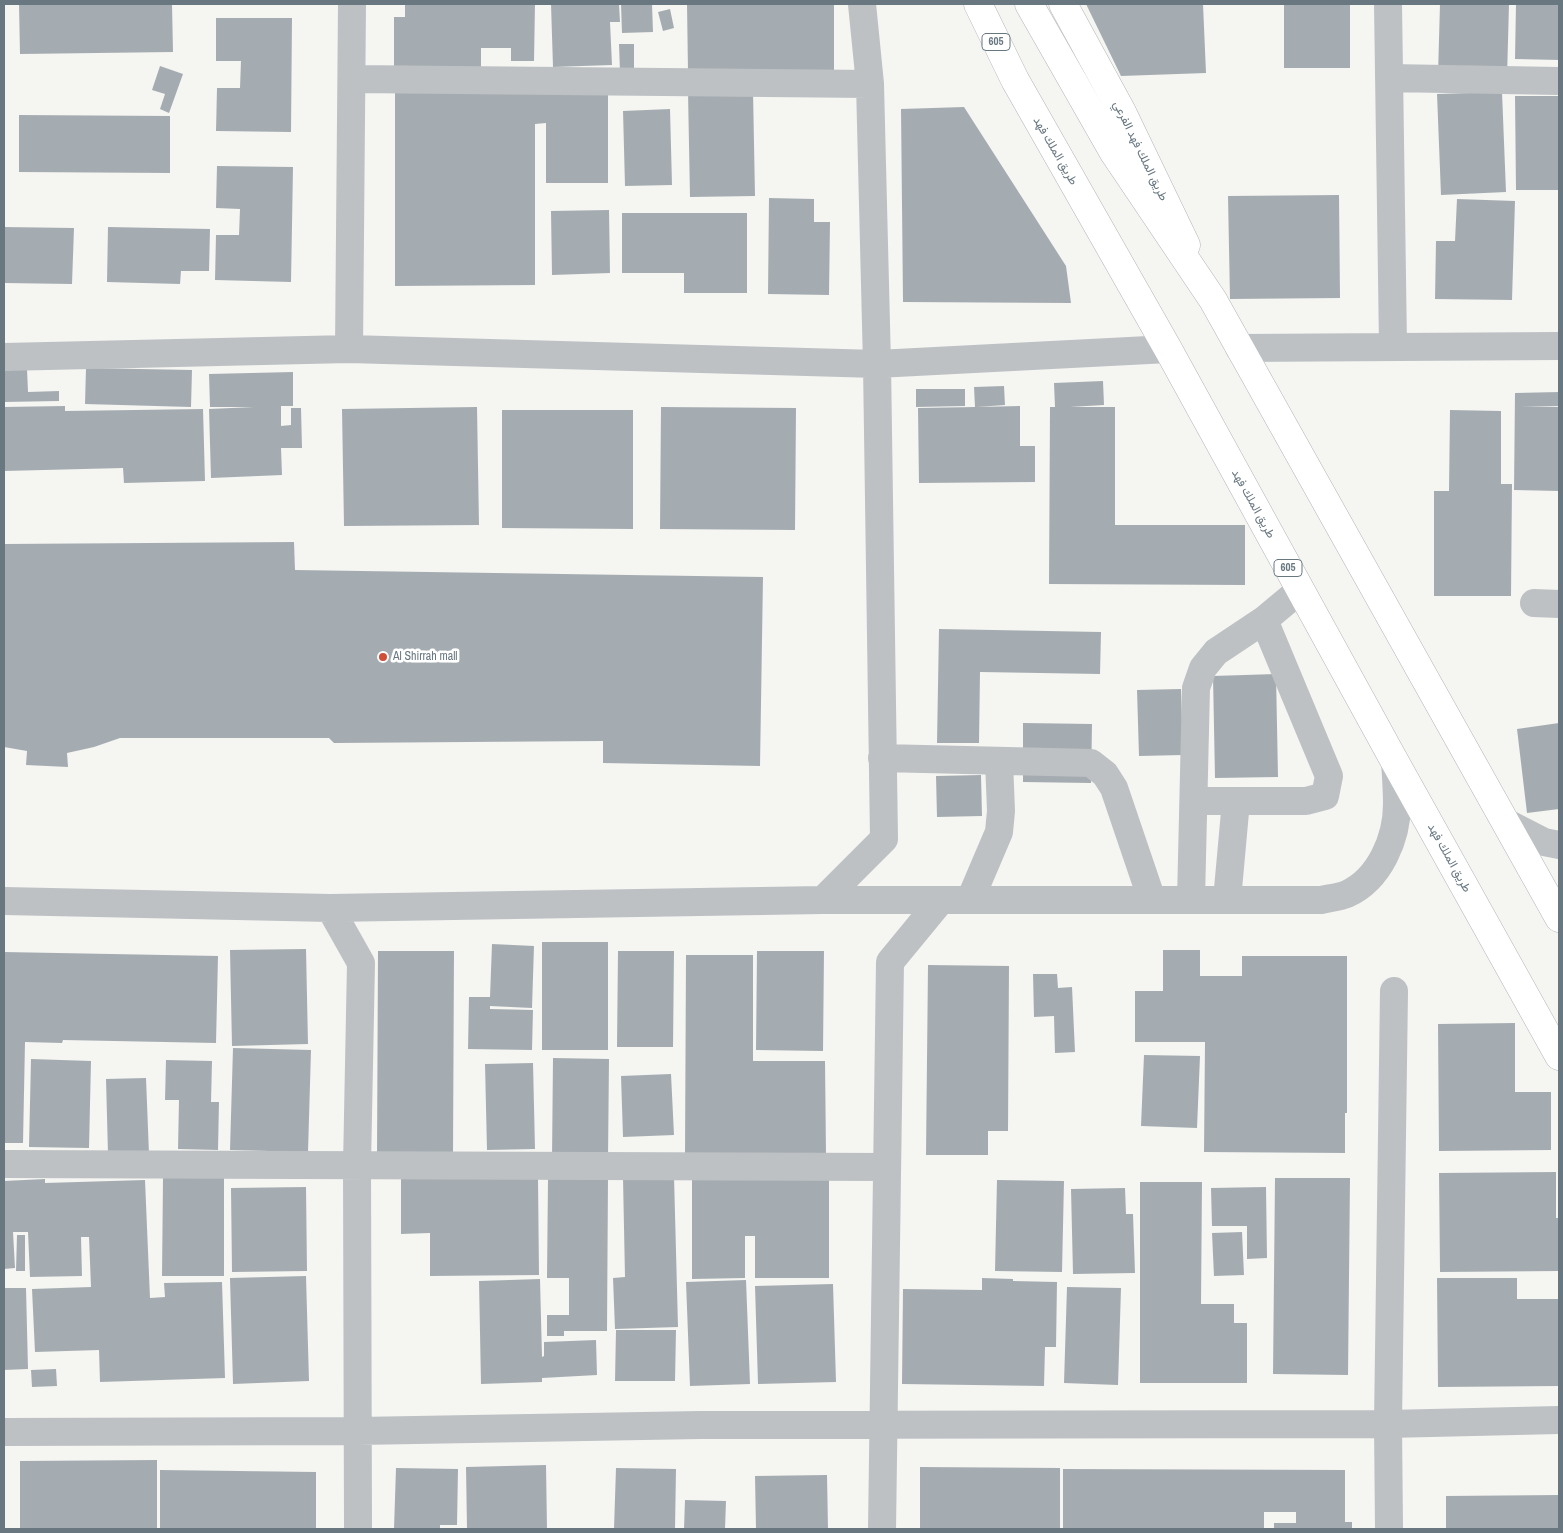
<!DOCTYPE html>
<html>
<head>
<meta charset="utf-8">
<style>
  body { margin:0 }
  #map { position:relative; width:1563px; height:1533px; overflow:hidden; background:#f5f5f2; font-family:"Archivo Narrow",sans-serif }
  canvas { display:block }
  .frame { position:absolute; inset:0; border:5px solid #687780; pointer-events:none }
</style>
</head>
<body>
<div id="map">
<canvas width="1563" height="1533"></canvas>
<div class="frame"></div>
</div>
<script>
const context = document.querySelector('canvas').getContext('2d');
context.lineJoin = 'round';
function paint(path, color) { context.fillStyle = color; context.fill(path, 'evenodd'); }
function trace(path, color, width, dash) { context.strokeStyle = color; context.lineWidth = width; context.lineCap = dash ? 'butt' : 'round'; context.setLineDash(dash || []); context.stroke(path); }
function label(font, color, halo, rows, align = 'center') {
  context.font = font + ' "Archivo Narrow",Vazirmatn,sans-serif'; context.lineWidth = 5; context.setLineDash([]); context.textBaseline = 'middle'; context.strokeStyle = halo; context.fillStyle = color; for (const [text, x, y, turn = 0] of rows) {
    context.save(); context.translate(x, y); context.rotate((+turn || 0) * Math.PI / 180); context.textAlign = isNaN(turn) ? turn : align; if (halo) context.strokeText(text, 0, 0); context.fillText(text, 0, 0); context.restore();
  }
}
const building = new Path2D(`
  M19 4H172L173 52 20 54Z
  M405 4H535L534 61H511V48H481V70H394V17H405Z
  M551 4H619L620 22H610L612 65 553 67Z
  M621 4H652L653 32 622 33Z
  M687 4H834V70L688 72Z
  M1086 4H1203L1206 73 1121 76Z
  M1284 4H1350V68H1284Z
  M1440 4H1509L1507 78 1438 75Z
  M1516 4H1559V60L1515 59Z
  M670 9 674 28 663 31 658 12Z
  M216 18H292L291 132 216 131 217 88H240L241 61H216Z
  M619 44H634V72H620Z
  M160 66 183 74 169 113 160 109 165 94 152 90Z
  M608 91V183H546V123L535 124V285L395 286V92Z
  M753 91 755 196 690 197 688 92Z
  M1502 92 1506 192 1441 195 1437 94Z
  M1515 96H1559V190H1516Z
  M964 107 1066 266 1071 303 903 302 901 109Z
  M670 109 672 185 625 186 623 111Z
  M19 115 170 116V173L19 172Z
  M217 166 293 167 291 282 215 280 216 235H239L240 209 216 208Z
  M1339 195 1340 298 1230 299 1228 196Z
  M769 198 814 199V222H830L829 295 768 294Z
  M1457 199 1515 201 1512 300 1435 299 1436 241H1455Z
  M609 210 610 273 552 275 551 211Z
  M622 213H747V293H684V273H622Z
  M4 227 74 228 72 284 4 283Z
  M108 227 210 229 209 271H181L180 284 107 282Z
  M86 368 192 370 191 407 85 404Z
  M4 369H27L28 392 59 391V401L4 402Z
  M293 372V406H281V426L291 425V408H301L302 448H281L282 475 211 478 209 409 254 407H210L209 374Z
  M1103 381 1104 405 1070 407H1115V525H1245V585L1049 584 1050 407H1055L1054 383Z
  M1004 386 1005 405 977 407 1020 406V446H1035V482L919 483 918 408 975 407 974 387Z
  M916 389H965V406L916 407Z
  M1559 392V406L1522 407H1559V491L1514 490 1515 393Z
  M65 406V411L203 409 205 481 124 483 123 468 4 471V407Z
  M477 407 479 525 344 526 342 409Z
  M661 407 796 408 795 530 660 529Z
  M502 410H633V529L502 528Z
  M1450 410 1501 411V484H1512L1511 596H1434V491H1449Z
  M294 542 295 570 763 577 760 766 603 763V741L334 743 329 738H120L94 747 67 753 68 767 26 765 27 751 4 747V544Z
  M939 629 1101 632 1100 674 980 672 979 743H937Z
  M1276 674 1278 777 1215 778 1213 676Z
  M1181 689 1183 755 1139 756 1137 690Z
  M1023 723 1092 724 1091 783 1023 782Z
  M1559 723V809L1527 813 1517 729Z
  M981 775 982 816 937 817 936 776Z
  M542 942H608V1050H542Z
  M492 944 534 946 532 1008 490 1006V1009L533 1010 532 1050 468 1049 469 997H490Z
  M306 949 308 1044 232 1046 230 950Z
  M1163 950H1200V976H1242V956H1347V1113H1345V1153L1204 1152 1205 1042H1135V991H1163Z
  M378 951H454L453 1154H377Z
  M618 951H674L673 1047H617Z
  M757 951H824L823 1051 756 1050Z
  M4 952 218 956 216 1043 63 1040 62 1043 25 1042 23 1143H4Z
  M686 955H753V1061H825L826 1155 685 1154Z
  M928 965 1009 966 1008 1131H988V1155H926Z
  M1033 974H1057L1058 988 1072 987 1075 1052 1055 1053 1054 1016 1034 1017Z
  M1515 1023V1092H1551V1150L1439 1151 1438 1024Z
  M233 1048 311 1050 308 1152 230 1150Z
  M1144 1055 1200 1056 1197 1128 1141 1126Z
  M553 1058 609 1059 608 1158H552Z
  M31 1059 91 1061 89 1148 29 1147Z
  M166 1060 212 1061 211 1102H219L218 1150 178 1149 179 1100H165Z
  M533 1063 535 1149 487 1150 485 1064Z
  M671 1074 674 1135 623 1137 621 1076Z
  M146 1078 149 1154H108L106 1079Z
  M1556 1172V1218H1559V1271L1440 1272 1439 1173Z
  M674 1176 678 1327 615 1329 613 1278 625 1277 623 1178Z
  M692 1176H829V1278H755V1236H745V1278L692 1279Z
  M163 1178H224V1276H162Z
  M538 1178 539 1275 430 1276V1233L401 1234V1179Z
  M548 1178H608L607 1331H564V1336H547V1315H569V1278H547Z
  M1275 1178H1350L1348 1375 1273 1374Z
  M45 1179V1183L145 1180 150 1298 165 1297 164 1283 222 1282 225 1378 100 1382 99 1350 35 1352 32 1289 91 1287 89 1237H81L82 1276 30 1277 28 1232H13L15 1268 4 1269V1181Z
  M997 1180 1064 1181 1062 1272 995 1271Z
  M1140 1182H1202L1201 1304H1234V1323H1247V1383H1140Z
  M306 1187 307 1271 232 1272 231 1188Z
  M1266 1187 1267 1258 1247 1259V1226H1212L1211 1188Z
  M1125 1188 1126 1214H1133L1135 1273 1073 1274 1071 1189Z
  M1242 1232 1244 1275 1214 1276 1212 1233Z
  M17 1235H25V1271H16Z
  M306 1276 309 1381 233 1384 230 1278Z
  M982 1278 1013 1279V1281L1057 1282 1056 1347H1045L1044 1386 902 1384 903 1289 982 1290Z
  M1437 1278H1517V1299H1559V1386L1438 1387Z
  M540 1279 542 1357 544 1356V1342L596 1340 597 1375 542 1378V1382L481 1384 479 1281Z
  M746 1280 750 1384 690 1386 686 1282Z
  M833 1284 836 1382 758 1384 755 1286Z
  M1067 1287 1121 1288 1118 1385 1064 1383Z
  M4 1288H26L28 1369 4 1370Z
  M616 1330H676L675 1381H615Z
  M56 1369 57 1386 32 1387 31 1370Z
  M157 1460V1529H20V1461Z
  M546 1465 547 1529H467L466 1467Z
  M920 1467 1060 1468V1529H920Z
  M396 1468 458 1469 457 1525H440V1529H394Z
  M616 1468 676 1469 675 1529H614Z
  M1063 1469 1345 1470V1522H1352V1529H1274V1523H1296V1512H1264V1529H1063Z
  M160 1470 316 1472V1529H160Z
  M827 1475 828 1529H756L755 1476Z
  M1559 1495V1529H1446V1496Z
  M685 1500 726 1501 725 1529H684Z`);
const minor = new Path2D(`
  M1388 4 1393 346
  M1389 78 1559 81
  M353 79 870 84
  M1239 348 1559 346
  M349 349 352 4
  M4 357 349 349 877 364 1168 349
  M1534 603 1559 604
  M882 758 1091 763 1105 774 1114 788 1152 900
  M1194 801H1306L1325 796 1329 776 1264 620
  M1507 823 1544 842 1559 845
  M823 900 884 839 877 364 870 84 862 4
  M970 900 999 832 1001 811 999 761
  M1191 900 1196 688 1203 668 1216 652 1264 620 1300 590
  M1227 900 1236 801
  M4 901 330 908 823 900H1321C1330 898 1340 897 1347 894 1380 879 1397 838 1397 804 1397 790 1396 776 1395 762
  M330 908 361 963 357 1166 358 1529
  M4 1164 887 1167
  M4 1432 358 1431 700 1425 1388 1424 1559 1420
  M882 1529 890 962 941 900
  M1389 1529 1388 1424 1394 991`);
const major = new Path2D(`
  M1063 4 1122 112 1186 245`);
const highway = new Path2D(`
  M978 4 1015 80 1168 349 1395 762 1559 1056
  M1029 4 1114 153 1213 300 1559 918`);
const markers = [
  [383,657,5,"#d04d38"]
];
const shields = [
  [996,42,28],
  [1288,568,28]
];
const shieldNames = [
  ["605",996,42],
  ["605",1288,568]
];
const streetNames = [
  ["طريق الملك فهد",1055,151,60],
  ["طريق الملك فهد الفرعي",1140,151,64],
  ["طريق الملك فهد",1253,504,61],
  ["طريق الملك فهد",1449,858,61]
];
const poiNames = [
  ["Al Shirrah mall",393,657]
];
paint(building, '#a5acb1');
trace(major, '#b1b5b8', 29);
trace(highway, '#b1b4b7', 29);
trace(minor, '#bdc1c4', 28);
trace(major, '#fff', 28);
trace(highway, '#fff', 28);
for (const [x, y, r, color] of markers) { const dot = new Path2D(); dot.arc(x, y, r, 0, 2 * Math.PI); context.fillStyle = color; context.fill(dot); trace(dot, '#fff', 2); }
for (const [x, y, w] of shields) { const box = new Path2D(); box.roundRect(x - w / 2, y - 8.5, w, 17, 4); context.fillStyle = '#fff'; context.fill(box); trace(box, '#687780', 1); }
label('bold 11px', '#687780', null, shieldNames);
label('12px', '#687780', '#fff', streetNames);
label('12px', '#687780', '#fff', poiNames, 'left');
</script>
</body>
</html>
